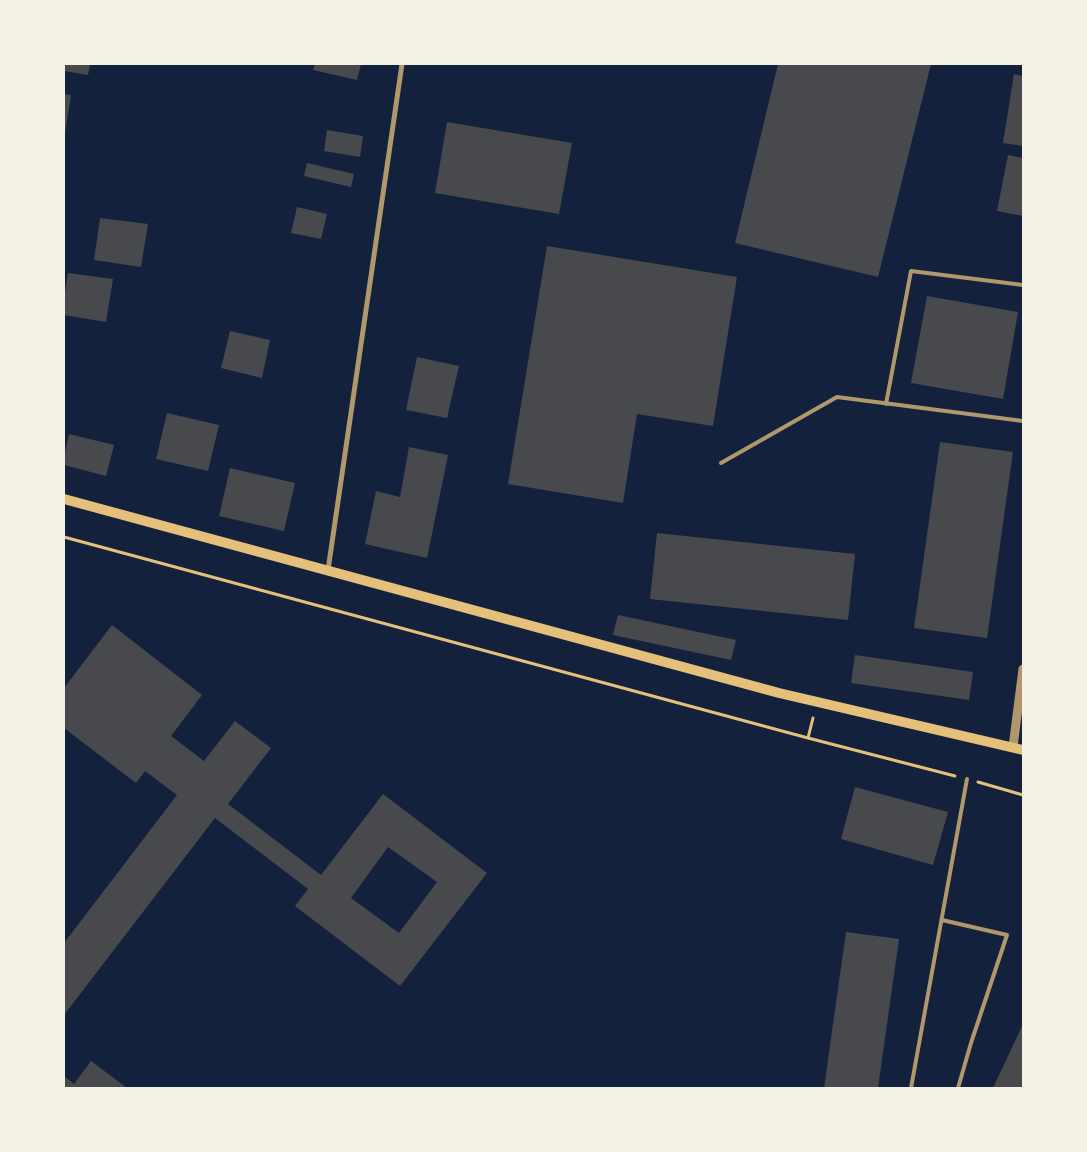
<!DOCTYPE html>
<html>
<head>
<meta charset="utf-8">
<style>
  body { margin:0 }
  #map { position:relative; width:1087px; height:1152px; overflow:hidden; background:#14213d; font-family:Overpass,sans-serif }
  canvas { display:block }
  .frame { position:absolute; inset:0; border:65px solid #f6f1e7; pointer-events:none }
</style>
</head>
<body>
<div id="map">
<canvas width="1087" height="1152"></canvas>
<div class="frame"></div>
</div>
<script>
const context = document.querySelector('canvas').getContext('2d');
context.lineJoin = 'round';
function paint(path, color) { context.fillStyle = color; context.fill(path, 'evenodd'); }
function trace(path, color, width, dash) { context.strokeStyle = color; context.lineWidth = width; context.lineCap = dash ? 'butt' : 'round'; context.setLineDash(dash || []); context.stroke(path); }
const building = new Path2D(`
  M64 64H90L88 75 64 71Z
  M315 64H361L357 80 313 70Z
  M778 64H931L878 277 735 243Z
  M1014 74 1023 76V146L1003 143Z
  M64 94 71 95 65 133H64Z
  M447 122 572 143 559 214 435 193Z
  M327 130 363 136 360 157 324 151Z
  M1008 155 1023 158V216L997 211Z
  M307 163 354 174 351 187 304 176Z
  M297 207 327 214 321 239 291 233Z
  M100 218 148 224 141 267 94 260Z
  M547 246 737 277 713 426 637 414 623 503 508 484Z
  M68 273 113 279 106 322 64 315V299Z
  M927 296 1018 312 1003 399 911 383Z
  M230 331 270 340 262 378 221 368Z
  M417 357 459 366 447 418 406 410Z
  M167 413 219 425 208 471 156 459Z
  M69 434 114 445 106 476 64 465V457Z
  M940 442 1013 452 987 638 914 628Z
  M409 447 448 455 427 558 365 544 376 491 400 497Z
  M230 468 295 483 284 531 219 516Z
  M657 533 855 554 848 620 650 599Z
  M618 615 736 640 731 660 613 635Z
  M112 625 202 695 171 736 204 761 235 721 271 748 228 804 321 875 383 794 487 873 400 986 295 906 308 889 215 818 64 1015V943L177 795 145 771 136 783 64 728V688ZM388 847 437 882 399 933 351 898Z
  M855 655 973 672 969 700 851 683Z
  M855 787 948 812 933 865 841 839Z
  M846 932 899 939 878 1088H824Z
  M1023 1024V1088H993Z
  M91 1061 127 1088H64V1076L74 1084Z`);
const path = new Path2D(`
  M64 537 808 738 955 776
  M808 738 813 718
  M978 782 1023 795`);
const service = new Path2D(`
  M886 404 911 271 1023 285
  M721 463 837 397 1023 421
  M942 920 1007 935 971 1043 958 1088
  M911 1088 967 779`);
const minor = new Path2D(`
  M328 570 402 64`);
const tertiary = new Path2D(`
  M1013 747 1023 669`);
const secondary = new Path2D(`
  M64 499 779 693 1023 750`);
paint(building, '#48494c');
trace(path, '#e5c07b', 3);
trace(service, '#b1986c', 4);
trace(minor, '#b1986c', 5);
trace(tertiary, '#b1986c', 9);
trace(secondary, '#e5c07b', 10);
</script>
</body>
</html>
